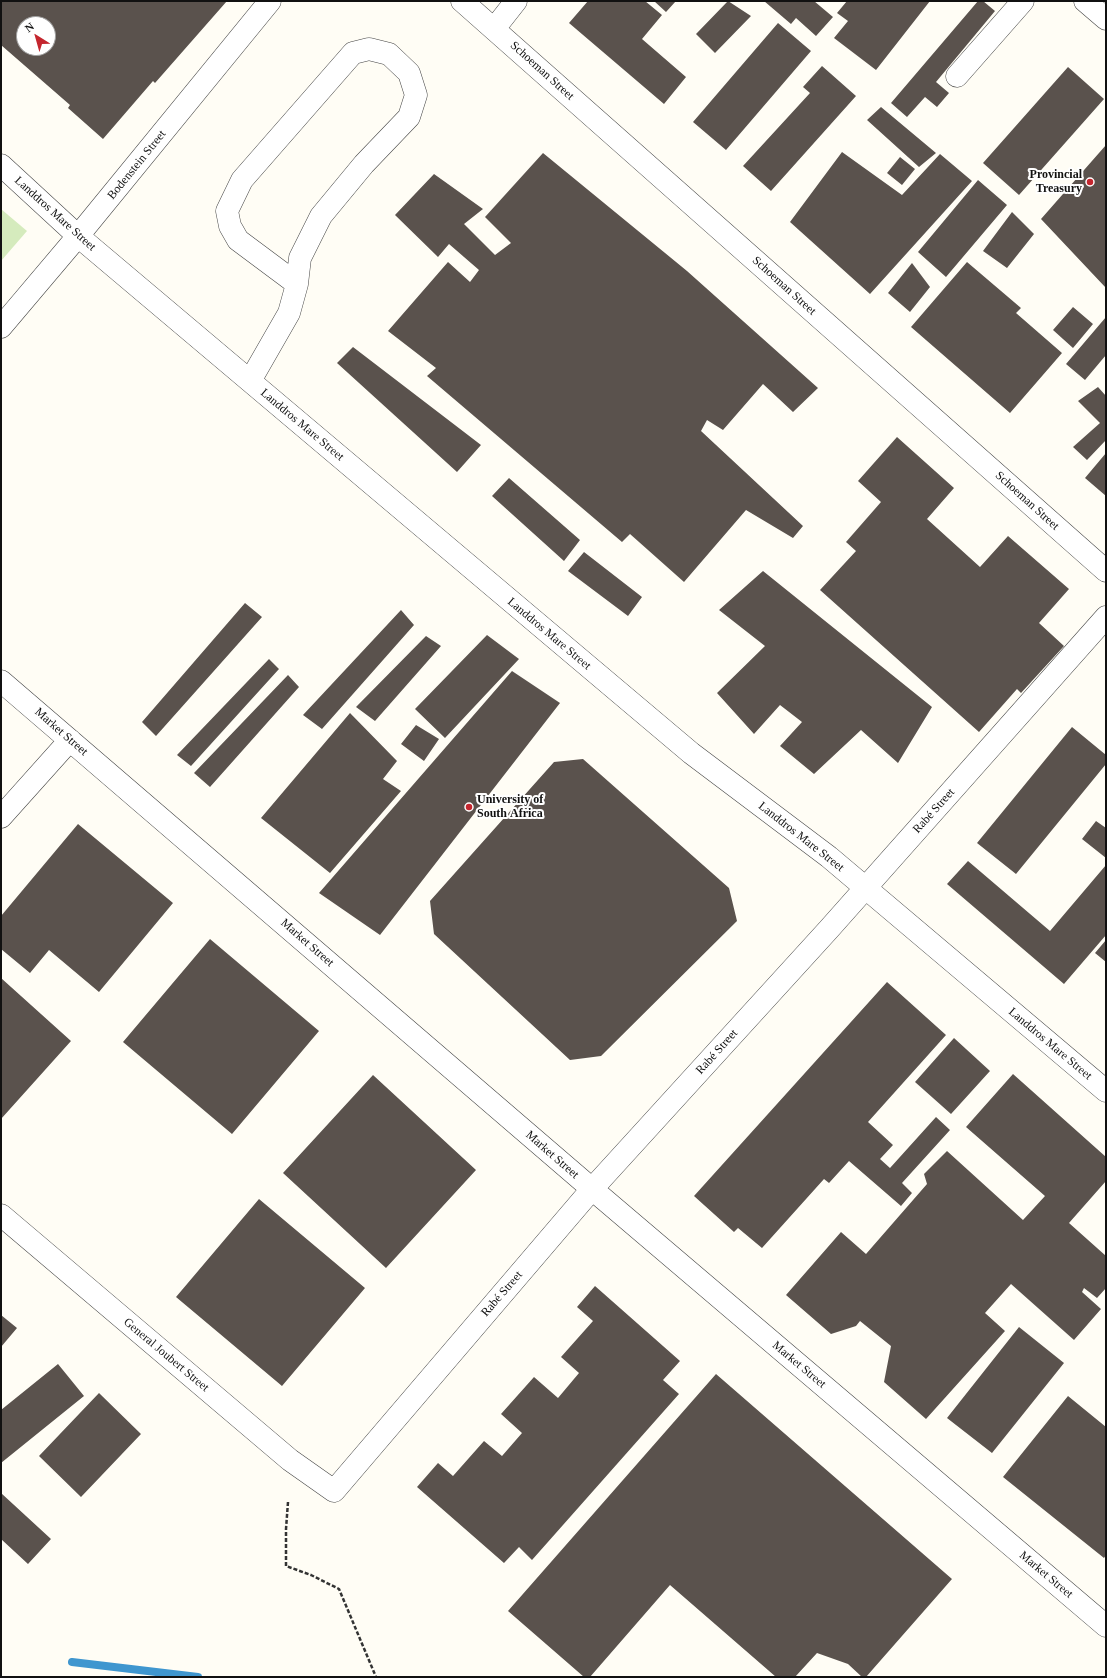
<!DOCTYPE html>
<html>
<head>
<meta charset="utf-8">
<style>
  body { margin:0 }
  #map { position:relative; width:1107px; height:1678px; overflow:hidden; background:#fffdf5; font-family:Georgia,serif }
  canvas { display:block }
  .frame { position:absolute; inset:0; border:2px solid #111; pointer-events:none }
  .north { position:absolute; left:16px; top:16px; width:40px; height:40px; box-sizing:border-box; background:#fff; border:1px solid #a0a0a0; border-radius:50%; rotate:323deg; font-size:11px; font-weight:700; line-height:16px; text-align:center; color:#111 }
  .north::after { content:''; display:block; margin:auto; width:14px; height:18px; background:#c4262e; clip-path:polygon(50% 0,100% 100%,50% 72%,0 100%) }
</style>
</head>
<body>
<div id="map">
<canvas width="1107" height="1678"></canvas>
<div class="frame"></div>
<div class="north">N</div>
</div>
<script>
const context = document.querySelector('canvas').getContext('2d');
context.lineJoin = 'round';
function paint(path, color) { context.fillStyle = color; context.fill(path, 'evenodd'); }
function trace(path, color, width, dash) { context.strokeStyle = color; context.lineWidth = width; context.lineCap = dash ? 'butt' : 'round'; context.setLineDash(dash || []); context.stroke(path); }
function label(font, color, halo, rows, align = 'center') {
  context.font = font + ' Georgia,serif'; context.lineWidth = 4; context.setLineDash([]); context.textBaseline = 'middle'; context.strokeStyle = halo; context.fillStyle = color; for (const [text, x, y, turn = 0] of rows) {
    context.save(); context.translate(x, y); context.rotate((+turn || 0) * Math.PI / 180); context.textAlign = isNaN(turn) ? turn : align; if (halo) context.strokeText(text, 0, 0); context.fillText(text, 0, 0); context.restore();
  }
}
const green = new Path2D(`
  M1 209 27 231 1 261Z`);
const stream = new Path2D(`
  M72 1662 198 1677`);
const building = new Path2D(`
  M1 1H227L155 83 153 81 103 139 68 108 70 105 1 45ZM24 24H48V48H24Z
  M588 1H645L662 15 642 39 686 77 664 104 569 23Z
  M654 1H676L666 12Z
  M728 1 751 16 715 53 696 34Z
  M764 1H814L833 17 816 36 796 18 791 24Z
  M847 1H930L876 70 834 38 848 21 837 13Z
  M978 1H983L995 11 936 82 949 93 937 107 925 97 907 117 891 103Z
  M778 23 811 51 726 150 693 122Z
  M822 66 856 96 771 191 743 166 810 93 803 87Z
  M1068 67 1104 99 1019 195 983 163Z
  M881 107 936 153 919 167 867 120Z
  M1106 145V288L1041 219Z
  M842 152 902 195 940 154 972 181 870 294 790 222Z
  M543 153 687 271 818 388 793 412 763 384 723 430 707 420 701 431 803 526 793 538 746 510 684 582 630 534 622 542 427 376 436 368 388 331 448 262 470 282 479 270 449 244 438 257 395 215 434 174 483 209 464 224 495 255 511 243 485 217Z
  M900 157 915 169 902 185 887 173Z
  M978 180 1007 205 946 277 918 252Z
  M1012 212 1034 234 1007 268 983 251Z
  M967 262 1021 308 1016 313 1062 353 1010 413 911 327Z
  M912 263 930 287 910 312 888 293Z
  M1073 307 1093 324 1073 348 1053 330Z
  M1106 317V355L1085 380 1066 364Z
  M353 347 481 445 457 472 337 363Z
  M1098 387 1106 396V440L1087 460 1073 447 1100 423 1078 401Z
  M897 437 954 488 927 519 980 567 1008 536 1069 589 1039 623 1064 646 1021 693 1017 689 979 732 820 590 856 551 846 542 881 502 858 481Z
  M1106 453V496L1085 478Z
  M509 478 580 540 564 561 492 496Z
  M584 552 642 597 628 616 568 571Z
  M763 571 932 707 898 763 861 730 814 774 780 746 802 722 780 705 754 734 717 693 765 646 719 610Z
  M245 603 262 617 156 736 142 722Z
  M401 610 414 625 322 729 303 715Z
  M487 635 519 659 445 738 415 709Z
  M426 636 441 646 375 721 356 707Z
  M269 659 279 669 191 766 177 755Z
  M512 671 560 703 380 935 319 893Z
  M288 675 299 687 210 787 194 773Z
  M350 713 397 761 383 779 401 791 330 873 261 818Z
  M416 725 439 739 424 761 401 744Z
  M1072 727 1106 755V764L1016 874 977 843Z
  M583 759 729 888 737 921 601 1056 570 1060 434 934 430 901 554 762Z
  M1096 821 1106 828V858L1082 839Z
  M78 824 173 903 99 992 49 950 30 973 1 949V916Z
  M968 861 1050 931 1106 865V935L1064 984 947 884Z
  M210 939 319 1031 232 1134 123 1042Z
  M1106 940V962L1095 953Z
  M1 978 71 1041 1 1119Z
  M887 982 946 1035 868 1122 893 1145 880 1159 890 1168 936 1117 950 1130 902 1183 912 1193 901 1206 849 1161 829 1183 824 1179 762 1248 738 1228 734 1232 694 1196Z
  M954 1038 990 1071 951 1114 915 1082Z
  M1013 1074 1106 1157V1181L1069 1223 1106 1256V1288L1097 1298 1084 1288 1082 1292 1101 1309 1074 1340 1011 1284 985 1313 1005 1331 926 1419 884 1382 891 1346 860 1321 856 1326 831 1334 786 1295 841 1232 866 1254 927 1184 924 1174 947 1151 1023 1220 1045 1196 966 1127Z
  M373 1075 476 1170 386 1268 283 1173Z
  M259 1199 365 1288 282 1386 176 1297Z
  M595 1286 680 1361 663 1380 679 1394 532 1560 519 1547 504 1563 417 1487 438 1463 453 1476 484 1441 502 1456 522 1433 501 1414 534 1377 558 1398 579 1373 561 1357 593 1321 577 1307Z
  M1 1315 17 1328 1 1347Z
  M1019 1327 1064 1363 992 1453 947 1418Z
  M58 1364 84 1396 1 1463V1410Z
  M716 1374 952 1579 866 1677H862L848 1664 817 1653 795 1677H776L670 1585 590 1677H584L508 1611Z
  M99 1393 141 1434 81 1497 39 1456Z
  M1068 1396 1106 1427V1555L1104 1558 1003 1477Z
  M1 1493 51 1539 28 1564 1 1539Z`);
const path = new Path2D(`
  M288 1502 286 1529V1566L311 1575 339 1589 376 1677`);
const minor = new Path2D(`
  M462 1 1106 571
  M1085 1 1106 19
  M494 29 516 1
  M957 76 1023 1
  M1 165 78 236 691 753 829 857 1106 1091
  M1 327 78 236 270 1
  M250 381 289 313 297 284 300 258 321 216 364 164 409 117 416 95 409 73 389 54 369 49 353 53 242 180 227 211 230 226 238 240 297 284
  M1 681 592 1189 1106 1626
  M1 817 70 740
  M1 1215 290 1460 334 1491 592 1189 829 929 1106 617`);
const markers = [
  [1090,182,4,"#c4262e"],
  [469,807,4,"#c4262e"]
];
const streetNames = [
  ["Schoeman Street",542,71,42],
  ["Bodenstein Street",137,165,-51],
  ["Landdros Mare Street",55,214,42],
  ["Schoeman Street",784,286,42],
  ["Landdros Mare Street",302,425,40],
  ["Schoeman Street",1027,501,42],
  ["Landdros Mare Street",549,634,40],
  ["Market Street",61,732,41],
  ["Rabé Street",934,811,-48],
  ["Landdros Mare Street",801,837,38],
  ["Market Street",307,943,41],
  ["Landdros Mare Street",1050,1044,40],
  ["Rabé Street",717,1052,-48],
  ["Market Street",552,1155,41],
  ["Rabé Street",502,1294,-49],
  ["General Joubert Street",166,1355,40],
  ["Market Street",799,1365,40],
  ["Market Street",1046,1575,40]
];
const poiNames = [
  ["Provincial",1082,175],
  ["Treasury",1082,189],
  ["University of",477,800,"left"],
  ["South Africa",477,814,"left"]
];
paint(green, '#d5ebbd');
trace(stream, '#3f96cf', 8);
paint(building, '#5a524d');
trace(minor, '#444', 23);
trace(path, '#333', 2.5, [4, 2]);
trace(minor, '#fff', 22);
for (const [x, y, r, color] of markers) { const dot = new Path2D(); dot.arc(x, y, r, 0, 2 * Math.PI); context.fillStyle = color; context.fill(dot); trace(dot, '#fff', 1.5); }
label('12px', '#111', '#fff', streetNames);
label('bold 12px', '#111', '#fff', poiNames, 'right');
</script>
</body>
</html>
